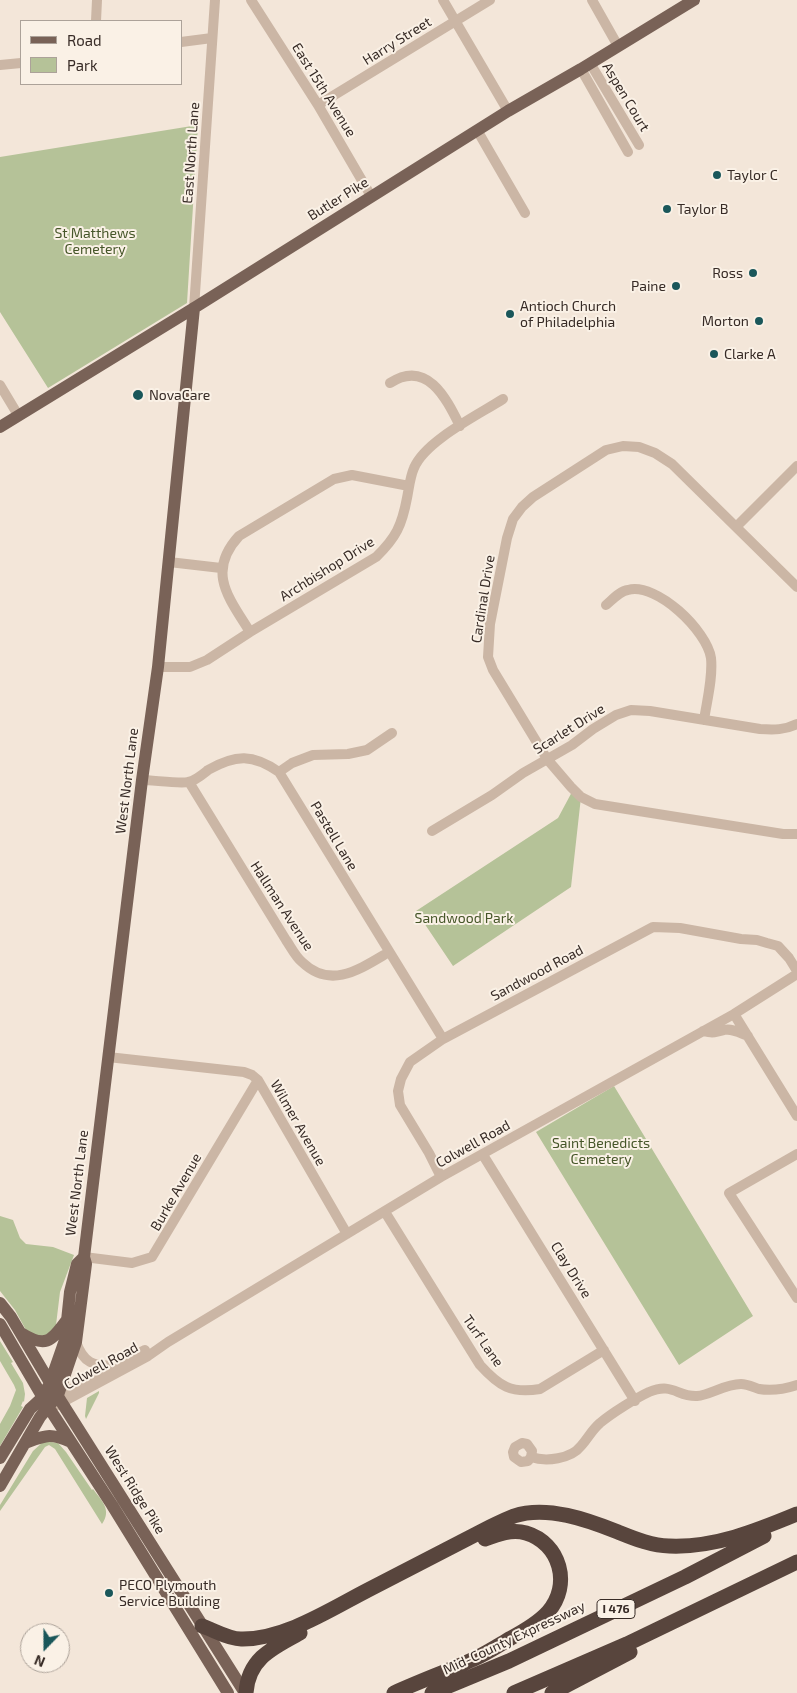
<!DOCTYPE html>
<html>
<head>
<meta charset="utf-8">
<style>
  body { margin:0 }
  #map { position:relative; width:797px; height:1693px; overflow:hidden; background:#f3e6d9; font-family:"Exo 2",sans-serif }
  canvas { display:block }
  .legend { position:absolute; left:20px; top:20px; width:162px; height:65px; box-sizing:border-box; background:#faf1e6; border:1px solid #aca299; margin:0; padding:6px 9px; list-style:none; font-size:15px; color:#372b26 }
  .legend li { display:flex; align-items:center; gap:10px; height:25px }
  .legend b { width:25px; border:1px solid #aca299 }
  .north { position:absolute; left:20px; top:1623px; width:50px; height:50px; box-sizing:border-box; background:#faf1e6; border:1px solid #aca299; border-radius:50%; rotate:202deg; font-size:14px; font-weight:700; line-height:20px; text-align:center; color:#372b26 }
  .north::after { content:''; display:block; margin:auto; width:18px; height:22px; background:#1a575a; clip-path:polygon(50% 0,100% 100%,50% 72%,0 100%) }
</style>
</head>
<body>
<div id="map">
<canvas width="797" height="1693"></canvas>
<ul class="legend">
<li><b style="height:6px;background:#796257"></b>Road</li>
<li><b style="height:14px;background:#b5c298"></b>Park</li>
</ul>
<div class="north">N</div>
</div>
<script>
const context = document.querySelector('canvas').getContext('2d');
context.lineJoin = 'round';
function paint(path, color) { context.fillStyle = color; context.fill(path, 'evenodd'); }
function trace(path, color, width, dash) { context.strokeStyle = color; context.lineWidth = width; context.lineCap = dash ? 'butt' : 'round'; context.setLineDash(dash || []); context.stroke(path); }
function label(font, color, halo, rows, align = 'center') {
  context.font = font + ' "Exo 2",sans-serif'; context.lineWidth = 4; context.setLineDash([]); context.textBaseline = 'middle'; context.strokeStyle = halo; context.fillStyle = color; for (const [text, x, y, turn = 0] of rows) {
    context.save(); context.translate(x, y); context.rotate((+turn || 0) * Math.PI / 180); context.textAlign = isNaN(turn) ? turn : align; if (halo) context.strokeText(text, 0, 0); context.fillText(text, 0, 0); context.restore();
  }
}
const green = new Path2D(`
  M198 125 187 303 48 388 0 312V157Z
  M573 790 581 797 571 887 453 966 416 911 558 818Z
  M614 1086 753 1316 679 1365 536 1132Z
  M0 1216 13 1220 20 1238 26 1244 53 1247 74 1255 60 1292 56 1325 54 1331 40 1338 26 1330 15 1310 0 1291Z
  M0 1341 13 1362 11 1363 23 1383 25 1394 24 1402 23 1401 21 1406 23 1407 0 1446V1424L10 1406 16 1390 14 1385 0 1361Z
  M99 1391V1393L86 1419 85 1416 87 1398Z
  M44 1441 58 1443 66 1452 92 1490 93 1489C102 1501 112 1510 102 1524L55 1449 49 1445 45 1447 0 1511V1505L33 1451Z`);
const minor = new Path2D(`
  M251 0 318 105 371 196
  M443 0 508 111
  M592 0 618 46
  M96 21 97 0
  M181 42 212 38
  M590 63 639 145
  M0 65 21 63
  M581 69 628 152
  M318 105 490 0
  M477 130 525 213
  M194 308 215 0
  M390 383C427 359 446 398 460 426
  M0 385 18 415
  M736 527 797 466
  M169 562 221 568
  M797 587 672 464 655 453 639 447 623 446 606 450 533 497 522 507 513 519 507 538 490 624 488 657 493 670 547 759 571 787 581 797 595 804 783 834H797
  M606 605C612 600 620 591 628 590 657 582 707 631 711 658 713 678 707 700 704 720
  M250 632C229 598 206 572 239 536L334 479 352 475 409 486
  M158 667H190L207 660 250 632 376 557C396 538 402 525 407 498 409 488 410 477 414 468 425 441 478 415 503 399
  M279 772 292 763 313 755 348 754 367 750 392 733
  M142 780C152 780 181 784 188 782 195 781 203 774 208 770 236 754 253 754 279 772L443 1039
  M189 782 286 940C291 947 295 956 302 962 331 990 360 969 389 952
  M432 831 492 795 523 773 572 745 593 729 616 715 631 710 650 711 760 729C774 730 785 730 797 724
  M734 1014 797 1116
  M703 1031C716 1034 713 1032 724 1030 732 1028 740 1033 748 1036
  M108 1057 244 1072 252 1075 258 1080 347 1234
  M797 1154 729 1193 797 1298
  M483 1155 635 1401
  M441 1177 429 1153 400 1105 398 1091 401 1079 410 1062 443 1039 653 927 680 928 741 939 757 940 767 943 778 946 789 958 797 971
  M385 1212 480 1365C499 1386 511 1394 540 1389L604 1350
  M84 1257 132 1263 152 1257 258 1080
  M76 1342C83 1362 93 1367 114 1365
  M58 1395 82 1384 145 1350
  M57 1405 148 1356 168 1342 441 1177 734 1014 797 974
  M531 1457 532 1451 527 1444 522 1443 515 1447 513 1452 514 1457 521 1462 528 1461 531 1457C546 1462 571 1459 581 1446 589 1437 591 1431 600 1423 612 1413 636 1398 649 1392 673 1382 677 1397 697 1396 710 1395 725 1384 741 1384 747 1384 753 1387 759 1389 771 1391 785 1389 797 1385`);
const major = new Path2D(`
  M0 427 194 308 508 111 581 69 694 0
  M0 1303 11 1317 62 1403 245 1693
  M0 1324 49 1408 112 1505 228 1693
  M21 1333C45 1348 51 1342 66 1321
  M25 1443C47 1435 50 1433 71 1442
  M0 1458 30 1409 42 1398 50 1383 65 1340 70 1292 77 1264 84 1257
  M0 1486 40 1417 58 1395 76 1342 86 1264 84 1257 142 780 158 667 194 308`);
const highway = new Path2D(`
  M202 1626C214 1630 228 1639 241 1639 284 1640 331 1609 368 1590 409 1569 449 1548 490 1527 498 1523 506 1519 514 1516 547 1505 588 1520 618 1532 633 1538 652 1546 669 1546 714 1548 756 1531 797 1514
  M246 1693C248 1659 272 1648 300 1633
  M394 1693C420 1681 448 1671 474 1659 487 1653 499 1645 511 1638 524 1631 538 1623 548 1612 572 1585 560 1543 526 1533 512 1529 498 1534 485 1539
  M432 1693 509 1661 685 1577 764 1536
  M514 1693 627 1644 797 1562
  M552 1693 630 1652`);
const markers = [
  [717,175,5,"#1a575a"],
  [667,209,5,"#1a575a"],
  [753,273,5,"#1a575a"],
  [676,286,5,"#1a575a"],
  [510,314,5,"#1a575a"],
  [759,321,5,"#1a575a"],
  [714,354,5,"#1a575a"],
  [138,395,6,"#1a575a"],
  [109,1593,5,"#1a575a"]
];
const shields = [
  [616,1609,38]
];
const shieldNames = [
  ["I 476",616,1609]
];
const streetNames = [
  ["Harry Street",397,41,-32],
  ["East 15th Avenue",324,90,58],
  ["Aspen Court",626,97,59],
  ["East North Lane",191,153,-86],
  ["Butler Pike",338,199,-32],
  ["Archbishop Drive",327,569,-32],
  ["Cardinal Drive",483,599,-81],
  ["Scarlet Drive",569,729,-32],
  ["West North Lane",127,781,-83],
  ["Pastell Lane",334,836,59],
  ["Hallman Avenue",282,906,57],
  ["Sandwood Road",537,973,-28],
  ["Wilmer Avenue",298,1123,60],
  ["Colwell Road",473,1144,-29],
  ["West North Lane",77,1183,-83],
  ["Burke Avenue",176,1192,-60],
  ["Clay Drive",571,1270,58],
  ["Turf Lane",483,1341,55],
  ["Colwell Road",101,1366,-29],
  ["West Ridge Pike",135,1490,58],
  ["Mid-County Expressway",514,1638,-25]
];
const poiNames = [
  ["Taylor C",727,175],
  ["Taylor B",677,209],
  ["Ross",743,273,"right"],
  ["Paine",666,286,"right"],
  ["Antioch Church",520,306],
  ["of Philadelphia",520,322],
  ["Morton",749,321,"right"],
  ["Clarke A",724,354],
  ["NovaCare",149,395],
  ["PECO Plymouth",119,1585],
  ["Service Building",119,1601]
];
const parkNames = [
  ["St Matthews",95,233],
  ["Cemetery",95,249],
  ["Sandwood Park",464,918],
  ["Saint Benedicts",601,1143],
  ["Cemetery",601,1159]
];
paint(green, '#b5c298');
trace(minor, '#cbb6a5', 10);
trace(major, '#796257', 12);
trace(highway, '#58453d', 15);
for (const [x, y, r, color] of markers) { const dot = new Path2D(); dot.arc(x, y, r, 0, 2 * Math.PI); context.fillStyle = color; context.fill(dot); trace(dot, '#faf1e6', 2); }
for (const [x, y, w] of shields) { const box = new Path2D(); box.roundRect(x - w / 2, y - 9.5, w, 19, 4); context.fillStyle = '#faf1e6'; context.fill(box); trace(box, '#372b26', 1); }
label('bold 12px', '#372b26', null, shieldNames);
label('14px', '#372b26', '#faf1e6', streetNames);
label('14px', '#372b26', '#faf1e6', poiNames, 'left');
label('14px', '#465629', '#faf1e6', parkNames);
</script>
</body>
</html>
